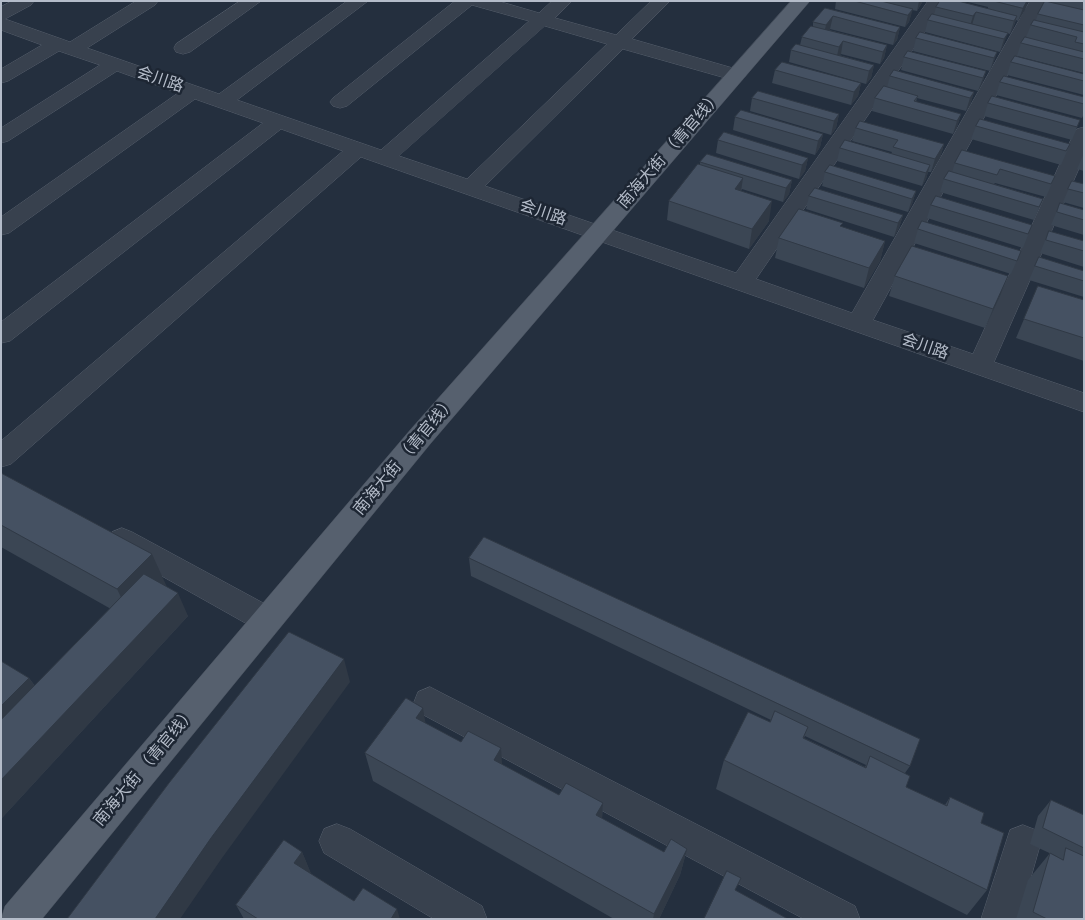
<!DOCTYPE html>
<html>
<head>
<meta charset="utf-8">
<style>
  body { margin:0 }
  #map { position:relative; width:1085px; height:920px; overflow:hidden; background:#242f3e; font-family:Helvetica,sans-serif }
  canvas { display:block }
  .frame { position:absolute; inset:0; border:2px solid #b4bcc9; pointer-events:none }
</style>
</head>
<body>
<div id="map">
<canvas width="1085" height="920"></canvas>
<div class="frame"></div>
</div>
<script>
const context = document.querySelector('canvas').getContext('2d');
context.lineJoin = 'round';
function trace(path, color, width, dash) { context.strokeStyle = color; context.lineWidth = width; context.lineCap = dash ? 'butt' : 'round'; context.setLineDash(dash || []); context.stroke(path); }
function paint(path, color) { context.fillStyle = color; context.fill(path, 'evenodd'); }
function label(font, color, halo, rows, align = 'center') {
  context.font = font + ' Helvetica,"Noto Sans SC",sans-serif'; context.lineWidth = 5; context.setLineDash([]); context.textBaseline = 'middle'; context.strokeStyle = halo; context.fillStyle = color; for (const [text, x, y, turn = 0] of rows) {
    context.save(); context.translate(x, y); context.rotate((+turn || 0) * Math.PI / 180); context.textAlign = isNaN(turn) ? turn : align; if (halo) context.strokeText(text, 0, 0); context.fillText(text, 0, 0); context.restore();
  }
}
const minor = new Path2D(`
  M12 1H34L31 5 5 19 70 42 136 1H158L155 5 87 48 219 94 347 1H368L237 100 381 150 529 21 472 5 347 106 340 108 333 106 330 102 333 98 455 1H498L539 13 552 1H572L555 18 616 35 651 1H670L632 39 743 71 746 75 743 79 736 81 729 79 623 49 485 186 736 273 928 1H946L756 279 852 313 1030 1H1048L873 320 973 354 1074 133 1077 129 1084 127V157L994 362 1084 393V412L361 157 11 464 1 467V441L343 151 281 129 10 341 1 343V322L263 123 195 99 9 233 1 235V217L178 93 117 71 8 141 1 143V128L100 65 59 51 8 81 1 83V69L42 45 1 30V7ZM545 26 607 44 467 179 399 156Z
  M240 1H261L190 52 183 54 176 52 174 48 176 44Z
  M122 528 132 532 278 611 282 620 278 629 267 633 256 629 112 548 107 540 112 532Z
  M430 687 855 906 860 919H804L418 712 414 702 418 692Z
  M337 824 350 829 482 906 487 919H434L324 853 319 841 324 829Z
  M1023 825 1036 830 1041 842 1019 919H981L1010 830Z`);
const major = new Path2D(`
  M791 1H810L431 443 42 919H1L5 906 411 429Z`);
const wall = new Path2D(`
  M836 1H923L917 11 912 10 909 22 905 27 835 9Z
  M964 1H1028L1025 10 1018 21 1016 20 1013 28 1010 34 1007 33 1003 46 1000 52 925 32 928 20 934 15 936 7 988 9V7Z
  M1047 1H1084V73L1017 56 1021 43 1026 37 1031 25 1036 20 1038 14Z
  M825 8 900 27 897 40 893 45 830 29 829 30 887 45 884 58 880 64 841 54 839 55 874 65 871 78 866 84 789 62 791 50 800 45 802 37 813 26V22Z
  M916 38 997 52 993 64 990 71 913 51Z
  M904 57 986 71 982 84 978 91 901 70Z
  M1011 62 1084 74V95L1007 75Z
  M775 70 861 83 858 96 851 105 772 83Z
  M890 76 974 92 970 105 966 111 917 98 916 102 961 114 957 127 953 134 872 111 875 98 887 87Z
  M1000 82 1084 97V114L1082 118 996 95Z
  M752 98 839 114 836 128 831 135 750 111Z
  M988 103 1080 120 1072 140 984 116Z
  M735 117 823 134 820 147 815 155 733 130Z
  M976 126 1070 144 1061 165 971 139Z
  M856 128 944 144 940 158 931 172H928L926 179 922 186 837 161 840 148 891 154 892 152 852 141Z
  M718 140 808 158 805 171 799 179 716 153Z
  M1084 153V171L1077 169Z
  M700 162 792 180 789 194 783 202 742 189 741 191 769 221 749 249 667 220 669 201 700 164Z
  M955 163 1055 176 1046 197 995 183 994 184 1043 199 1034 220 940 192 944 179 952 172Z
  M825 172 916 191 912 204 908 212 822 186Z
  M1072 181 1084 184V208L1063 202Z
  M809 196 903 215 899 228 894 237 806 209Z
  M1060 203 1084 210V235L1051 225Z
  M931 205 1032 225 1023 248 927 218Z
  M918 229 1021 251 1011 274 914 243Z
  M1049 231 1084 241V267L1040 253Z
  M779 238 885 241 880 261 864 288 775 258Z
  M1039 257 1084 271V297L1029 280Z
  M895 276 1000 296 985 328 889 296Z
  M1038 286 1084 300V361L1016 338Z
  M1 473 167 587 188 616 1 819 29 678 35 686 111 609 1 547Z
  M469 558 910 766 905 773 906 787 945 805 950 797 981 823 987 890 967 915 716 789 724 760 770 722 771 720 471 576ZM805 736 866 765 865 767 804 738Z
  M425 723 559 795 603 803 602 819 664 852 687 849 680 875 659 919H614L373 781 365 753Z
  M1051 800 1084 815V919H1016L1028 880 1050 853 1058 857 1030 844 1038 816Z
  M302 852 311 874 354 901 400 919H244L236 905Z`);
const shadedWall = new Path2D(`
  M919 1H923L917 11Z
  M1027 1H1028L1025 10 1018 21 1023 8Z
  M913 9 909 22 905 27 908 15Z
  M976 12 972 25 969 29 973 16Z
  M833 16 830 29 823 38 826 25Z
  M1017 16 1013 28 1010 34 1014 21Z
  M900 27 897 40 893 45 896 33Z
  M1008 33 1003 46 1000 52 1004 39Z
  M843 41 841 54 836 60 839 47Z
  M887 45 884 58 880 64 883 52Z
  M997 52 993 64 990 71 994 58Z
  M874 65 871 78 866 84 869 71Z
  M986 71 982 84 978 91 983 78Z
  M861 83 858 96 851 105 854 92Z
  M974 92 970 105 966 111 970 98Z
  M839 114 836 128 831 135 834 121Z
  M961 114 957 127 953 134 957 121Z
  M823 134 820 147 815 155 818 141Z
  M944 144 940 158 931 172 935 159Z
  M808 158 805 171 799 179 802 165Z
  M930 165 926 179 922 186 926 173Z
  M743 178 740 198 735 189Z
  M792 180 789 194 783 202 786 188Z
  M916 191 912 204 908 212 912 199Z
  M772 201 769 221 749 249 752 229Z
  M903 215 899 228 894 237 898 223Z
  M885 241 880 261 864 288 869 268Z
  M1008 276 1000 296 985 328 993 309Z
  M152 554 167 587 133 622 117 589Z
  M178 593 188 616 1 819V780Z
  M344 659 350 682 222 858 180 919H155L211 838Z
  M29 678 50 708 1 751V706Z
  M423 708 428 738 416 718Z
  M501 748 503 777 494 760Z
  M603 803 601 830 596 815Z
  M687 849 680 875 659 919H653L654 914Z
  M302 852 313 878 294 863Z
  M397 909 400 919H391Z`);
const building = new Path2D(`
  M855 1H881L913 9 908 15Z
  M940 1H958L1017 16 1014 21 976 12 973 16 936 7Z
  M994 1H1027L1023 8Z
  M1045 1 1084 10V25L1038 14Z
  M825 8 900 27 896 33 833 16 826 25 813 22Z
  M932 14 1008 33 1004 39 928 20Z
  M1034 20 1084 32V44L1075 42 1077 37 1031 25Z
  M811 26 887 45 883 52 843 41 839 47 802 37Z
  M920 32 997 52 994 58 916 38Z
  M1025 37 1084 52V59L1021 43Z
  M796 44 874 65 869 71 791 50Z
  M908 51 986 71 983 78 904 57Z
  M1015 56 1084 74V81L1011 62Z
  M782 62 861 83 854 92 775 70Z
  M894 70 974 92 970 98 890 76Z
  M1004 76 1084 97V104L1000 82Z
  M884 86 918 96 914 101 961 114 957 121 875 98Z
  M758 91 839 114 834 121 752 98Z
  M992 96 1080 120 1077 127 988 103Z
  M741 110 823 134 818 141 735 117Z
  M980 119 1070 144 1066 151 976 126Z
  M860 121 944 144 935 159 893 147 898 140 856 128Z
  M724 132 808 158 802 165 718 140Z
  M845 140 930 165 926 173 840 148Z
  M962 150 1055 176 1051 184 1000 169 997 175 955 163Z
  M707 154 792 180 786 188 700 162Z
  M698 164 743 178 735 189 772 201 752 229 669 201Z
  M830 165 916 191 912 199 825 172Z
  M949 171 1043 199 1039 207 944 179Z
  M1072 181 1084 184V193L1068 189Z
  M815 188 903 215 898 223 809 196Z
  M936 196 1032 225 1028 234 931 205Z
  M1060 203 1084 210V220L1057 212Z
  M799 209 843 223 840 226 885 241 869 268 779 238Z
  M922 221 1021 251 1017 261 918 229Z
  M1049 231 1084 241V251L1046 240Z
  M912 246 1008 276 993 309 895 276Z
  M1039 257 1084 271V281L1035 266Z
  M1038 286 1084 300V338L1024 319Z
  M1 473 152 554 117 589 1 525Z
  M484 537 920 739 910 766 469 558Z
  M144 574 178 593 1 780V720Z
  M289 632 344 659 211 838 155 919H67L169 783Z
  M1 661 29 678 1 706Z
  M406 698 423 708 416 718 461 742 468 731 501 748 494 760 559 795 566 783 603 803 596 815 664 852 671 839 687 849 654 914 365 753Z
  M775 711 808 727 803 738 866 768 870 756 910 776 906 787 947 806 950 797 984 813 981 823 1004 833 987 890 724 760 748 712 770 722Z
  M1051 800 1084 815V848L1043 828Z
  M284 840 302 852 294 863 354 901 363 888 397 909 391 919H258L236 905Z
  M1066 848 1084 856V919H1047L1033 912 1050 853 1063 860Z
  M727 871 741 878 735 890 788 919H704Z`);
const streetNames = [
  ["会川路",160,80,19],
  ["南海大街 （青官线）",670,150,-49],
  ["会川路",543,213,19],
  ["会川路",925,347,19],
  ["南海大街 （青官线）",405,456,-50],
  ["南海大街 （青官线）",145,767,-50]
];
trace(minor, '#565f6c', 1);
trace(major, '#414a57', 1);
paint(minor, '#38414e');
paint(major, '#56606e');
paint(wall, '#3b4654');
paint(shadedWall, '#303945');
paint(building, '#455162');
trace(building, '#303945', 1);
label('16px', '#b4bcc9', '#1d2633', streetNames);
</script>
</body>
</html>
